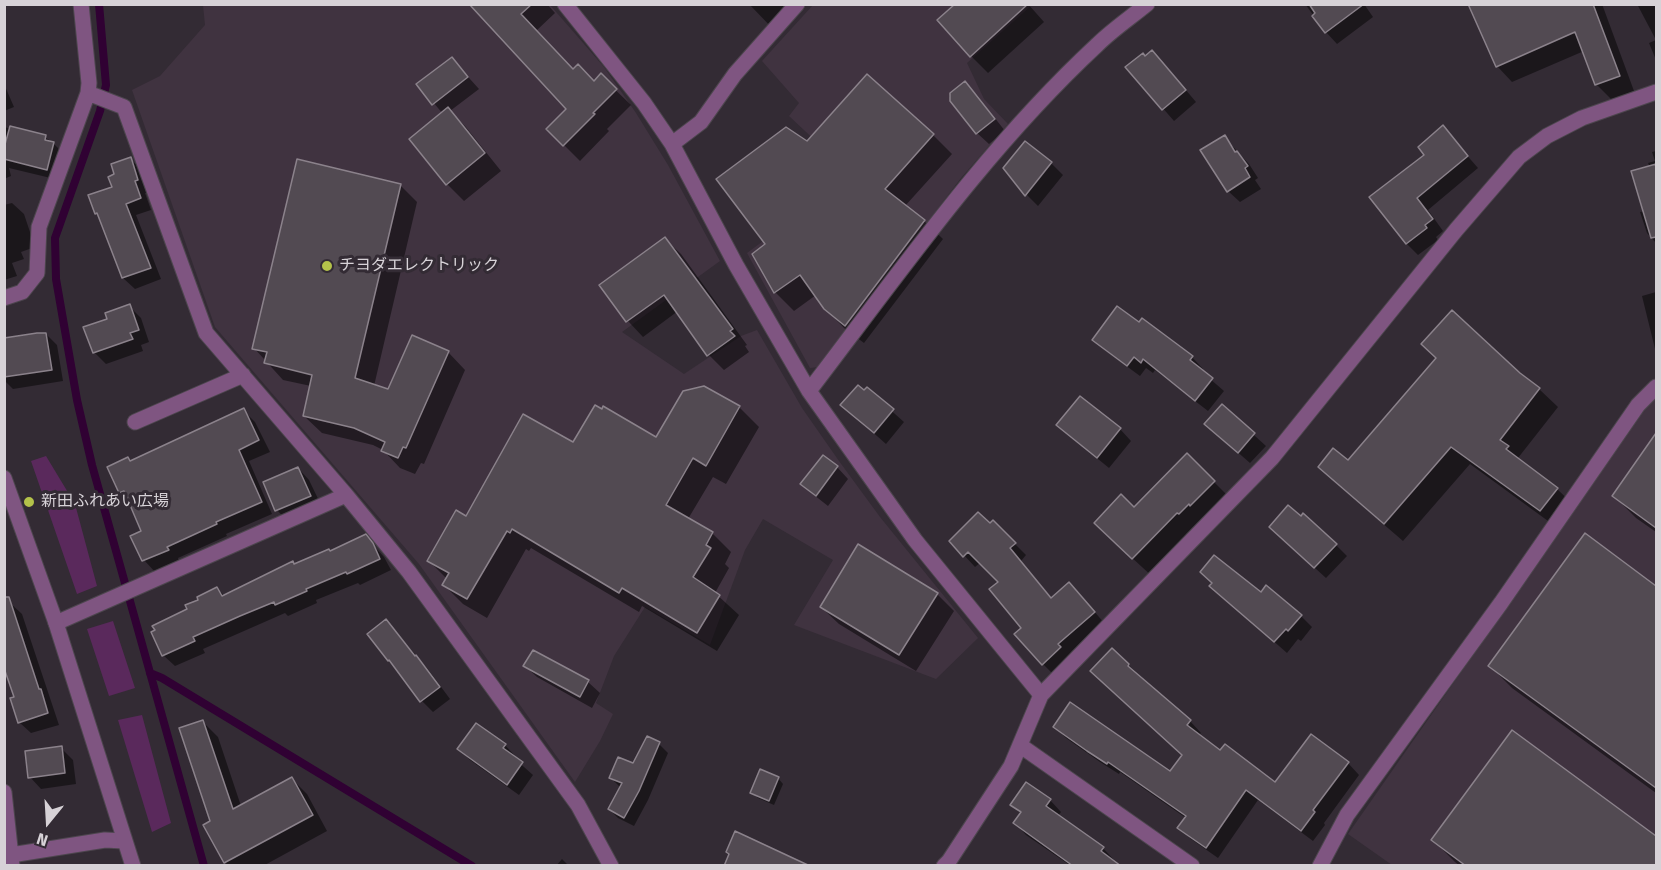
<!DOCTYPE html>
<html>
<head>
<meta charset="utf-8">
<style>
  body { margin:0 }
  #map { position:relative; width:1661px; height:870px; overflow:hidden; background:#332b34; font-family:"Fira Sans",sans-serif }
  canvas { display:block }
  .frame { position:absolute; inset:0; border:6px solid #d7d2d7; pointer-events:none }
  .north { position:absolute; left:18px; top:792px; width:60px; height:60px; -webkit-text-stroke:4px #332b34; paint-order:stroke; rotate:198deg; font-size:16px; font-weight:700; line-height:24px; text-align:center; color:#d7d2d7 }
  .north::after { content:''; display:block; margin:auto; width:21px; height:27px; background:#d7d2d7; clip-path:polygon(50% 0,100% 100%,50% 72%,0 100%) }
</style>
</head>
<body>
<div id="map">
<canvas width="1661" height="870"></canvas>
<div class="frame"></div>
<div class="north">N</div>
</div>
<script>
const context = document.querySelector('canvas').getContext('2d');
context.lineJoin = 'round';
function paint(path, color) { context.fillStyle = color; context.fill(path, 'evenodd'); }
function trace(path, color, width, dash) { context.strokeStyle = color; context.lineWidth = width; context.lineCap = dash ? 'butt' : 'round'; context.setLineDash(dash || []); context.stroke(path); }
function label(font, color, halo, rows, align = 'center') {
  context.font = font + ' "Fira Sans","Noto Sans JP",sans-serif'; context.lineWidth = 6; context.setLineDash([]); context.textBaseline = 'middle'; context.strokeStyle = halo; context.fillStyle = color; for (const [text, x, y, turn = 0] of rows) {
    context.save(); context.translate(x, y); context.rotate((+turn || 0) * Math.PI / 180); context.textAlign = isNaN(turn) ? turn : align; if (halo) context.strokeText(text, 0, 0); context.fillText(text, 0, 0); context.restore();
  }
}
const built = new Path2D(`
  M203 5H550L604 67 636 113 668 165 720 261 622 332 684 374 741 336 757 330 802 408 839 461 880 517 978 638 936 679 794 625 833 560 763 519 745 550 710 645 645 607 614 656 596 703 613 714 600 741 575 782 419 564 215 327 132 90 160 76 205 25Z
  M813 5H1032L967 63 984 99 1008 124 961 178 818 367 810 368 747 253 852 175 789 116 799 103 762 61Z
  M1656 397V865H1392L1348 834 1649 403Z`);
const green = new Path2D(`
  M46 456 75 504 97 586 77 594 31 461Z
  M113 621 135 688 109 696 87 629Z
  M142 715 171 823 152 832 118 720Z`);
const shadow = new Path2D(`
  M475 4H547L555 13 536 31 573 71 594 82 601 76 631 105 607 129 609 131 580 161 548 129 568 109Z
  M749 4H791L775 31Z
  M957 4H1028L1044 22 988 73 971 56Z
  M1305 4H1364L1373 17 1337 44 1326 32Z
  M1469 4H1602L1634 91 1612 100 1596 84 1584 51 1512 82 1497 66Z
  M1637 4H1656V60L1649 43 1656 40Z
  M1145 57 1163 63 1196 102 1174 121 1127 67Z
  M452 59 479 89 450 111 465 126 501 171 464 201 447 184 443 114 418 84Z
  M867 76 933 135 952 154 905 206 924 221 943 239 864 343 844 328 825 308 816 295 794 311 775 292 767 244Z
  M965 83 977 95 1005 131 989 144 977 133 949 96Z
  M4 84 14 107 4 111Z
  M4 127 45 137 54 144 65 155 59 180 9 168 11 176 4 179Z
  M1443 128 1478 168 1428 210 1443 231 1436 237 1438 240 1418 255 1407 244 1372 197 1426 155Z
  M1224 137 1249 164 1258 178 1255 180 1261 189 1240 202 1228 191Z
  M1025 143 1051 163 1063 175 1038 206 1027 195 1005 168Z
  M1656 151V243L1647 233 1640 212 1645 211 1650 167 1648 163 1655 161 1652 152Z
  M130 159 142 170 149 192 145 193 151 210 136 215 161 279 135 289 123 278 100 217 96 213 114 188 116 175Z
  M400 185 417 202 374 386 389 391 448 352 465 370 424 464 421 463 415 474 400 468 383 450 373 445 322 433 304 416 311 386 283 380 254 348Z
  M12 203 24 214 35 247 21 252 24 259 12 263 17 276 4 280V205Z
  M665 239 681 254 747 345 745 346 749 352 724 370 709 355 678 311 643 337 628 321 601 285Z
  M1656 292V353L1642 296Z
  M129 306 141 318 149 342 141 345 143 351 106 364 94 352 109 320Z
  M45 333 57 345 63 381 13 389 4 380V349Z
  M1094 340 1192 357 1203 369 1201 371 1224 391 1208 411 1155 370 1153 373 1146 368 1140 376 1106 351Z
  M1438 359 1519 374 1539 389 1558 407 1518 458 1557 489 1576 507 1559 529 1470 464 1403 541 1338 485 1320 466 1348 462Z
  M704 387 739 407 759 427 726 484 713 477 688 519 712 533 731 552 725 564 729 568 715 593 739 615 717 651 642 606 639 612 531 548 529 551 526 549 487 618 463 604 444 585 447 579 429 561 466 518 574 444 657 439Z
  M867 389 904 422 886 444 842 405Z
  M1081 398 1120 429 1131 441 1109 468 1070 436 1058 425Z
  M1222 406 1266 446 1250 463 1218 435Z
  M243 410 255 422 270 452 249 461 272 514 226 534 227 536 178 558 179 561 155 572 144 560 132 537 143 532 130 502 120 492 128 459 131 462Z
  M1656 436V532L1636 518 1614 496Z
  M1187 455 1235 503 1155 579 1117 544 1134 509Z
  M837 467 848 479 828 506 814 495 802 484Z
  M298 468 309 480 322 507 288 522 277 510 265 483Z
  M993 522 1026 555 1021 561 1052 599 1081 596 1105 624 1054 675 1043 664 1000 582 981 562 975 567 951 541 990 525Z
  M1585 535 1656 588V793L1512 688 1490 666Z
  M365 536 384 557 391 570 360 585 358 583 316 600 317 603 288 616 285 613 203 649 205 653 175 666 163 655 189 610 217 589 225 596 293 563 295 565 330 553Z
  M1282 538 1336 545 1347 556 1326 578Z
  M1211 586 1261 594 1301 616 1312 627 1301 641 1298 639 1287 653Z
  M937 594 954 611 916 671 839 624 821 607Z
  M10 603 22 614 59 725 31 733 19 722 16 698Z
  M386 621 427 668 450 699 433 712 422 701Z
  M1112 650 1190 721 1201 733 1198 736 1220 752 1275 784 1348 763 1359 775 1324 823 1325 825 1313 841 1258 800 1218 858 1191 839 1179 828 1186 818 1120 772 1119 774 1100 762 1066 738 1055 727 1170 773 1184 755Z
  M525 666 588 682 600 693 592 708 537 677Z
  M203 722 218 737 241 806 292 779 307 794 327 831 263 866H228L225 862 211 822Z
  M1512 732 1656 837V866H1460L1455 862 1433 840Z
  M659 744 668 753 648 800 634 826 618 818 609 809 621 788 611 778 633 765Z
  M505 745 516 757 515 759 533 775 519 795 470 760 459 749Z
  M61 748 73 760 76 784 41 789 30 777Z
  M778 778 783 784 774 805 758 798 752 792Z
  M1050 800 1061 812 1058 816 1103 848 1114 860 1113 862 1118 866H1071L1026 835 1015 823 1021 814 1012 805Z
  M562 859 569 866H556Z`);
const stream = new Path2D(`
  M99 4 106 85 100 111 55 238 56 279 77 400 92 465 204 866
  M150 673 162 678 472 866`);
const building = new Path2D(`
  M469 4H532L521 14 573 69 578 64 594 81 601 73 617 89 593 113 595 114 563 146 546 129 566 109Z
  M955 4H1028L970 57 937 20Z
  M1309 4H1364L1325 33 1312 16 1315 13Z
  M1468 4H1593L1620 76 1595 85 1575 32 1496 67Z
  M1152 50 1186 90 1162 110 1125 67 1143 53 1145 56Z
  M452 57 468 77 432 105 416 84Z
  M867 74 934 134 885 189 925 220 845 326 824 309 800 275 774 293 752 254 765 244 716 179 786 127 807 141Z
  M965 81 995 119 976 134 950 101V93Z
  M448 107 485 153 446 185 409 139Z
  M1443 125 1468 156 1417 198 1433 219 1425 225 1427 228 1406 244 1369 197 1424 155 1418 147Z
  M10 126 46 135 45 140 54 142 47 170 4 159V148Z
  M1225 135 1235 152 1237 151 1248 166 1245 168 1250 177 1227 192 1200 150Z
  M1025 141 1052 162 1025 196 1003 168Z
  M131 157 138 180 135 181 141 198 126 204 151 268 122 278 97 213 95 214 88 195 112 187 108 177 114 174 111 164Z
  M297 159 401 184 355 378 388 389 412 335 449 351 406 448 403 447 398 458 381 451 385 442 354 428 303 416 312 375 264 363 267 352 252 349Z
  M1656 164V237L1651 238 1631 171Z
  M665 237 733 329 730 331 735 336 707 356 664 295 626 322 599 285Z
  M130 304 139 330 130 333 133 339 93 353 83 327 107 319 105 313Z
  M1117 306 1139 322 1142 318 1193 356 1190 360 1213 378 1195 401 1143 359 1141 363 1134 357 1127 366 1092 340Z
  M1452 310 1520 373 1540 388 1500 440 1509 446 1506 449 1558 488 1540 511 1451 447 1384 524 1318 467 1333 448 1348 460 1436 358 1421 344Z
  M37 333H46L52 370 4 377V338Z
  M858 385 864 390 867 387 894 409 874 433 840 405Z
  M704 386 740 406 706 466 693 458 666 505 713 532 706 545 711 548 693 577 720 595 697 633 622 588 619 593 512 529 510 533 507 531 467 599 442 585 449 573 427 561 456 510 466 516 523 414 573 442 595 405 602 409 603 406 656 437 683 391Z
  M1080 396 1121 428 1097 458 1056 425Z
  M1222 404 1255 433 1238 453 1204 424Z
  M244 408 259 440 239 450 262 502 216 522 217 524 167 547 169 550 142 561 130 536 141 531 124 491 119 493 107 467 128 457 130 461Z
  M1656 433V528L1612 496Z
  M1187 453 1215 481 1190 506 1189 504 1179 514 1177 513 1132 559 1094 523 1121 494 1134 507Z
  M823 455 838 466 816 496 800 484Z
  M298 467 311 496 275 511 263 482Z
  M1288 505 1301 516 1303 513 1337 544 1314 568 1269 527Z
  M978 512 990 523 993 520 1016 543 1010 548 1051 598 1069 582 1095 612 1058 644 1061 647 1042 665 1014 634 1021 628 989 589 998 582 968 552 963 557 949 541Z
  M1585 533 1656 586V788L1488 666Z
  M366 534 373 543 380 559 347 574 346 572 306 589 307 591 275 605 274 602 240 616 193 637 195 641 162 656 151 632 155 630 152 626 187 609 185 605 198 600 197 597 217 587 222 596 293 561 294 564 329 549 330 551Z
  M858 544 938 593 899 655 820 607Z
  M1214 555 1261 592 1266 585 1302 615 1288 631 1286 629 1274 642 1209 586 1212 583 1200 572Z
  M4 597H9L39 689H41L48 713 18 723 10 698 14 697 4 668Z
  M386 619 415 656 416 655 440 687 420 702 389 660 388 661 367 634Z
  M1112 648 1129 664 1128 666 1191 720 1187 725 1220 750 1225 744 1275 782 1311 734 1349 762 1313 810 1315 812 1301 831 1246 790 1206 848 1177 828 1186 816 1108 762 1107 764 1087 751 1053 727 1070 702 1170 771 1182 755 1090 671Z
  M533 650 589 680 580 697 523 666Z
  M203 720 233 809 292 777 313 815 224 863 203 825 210 821 179 728Z
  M476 723 506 744 503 748 523 762 507 785 457 749Z
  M1512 730 1656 836V866H1466L1431 840Z
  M647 736 660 742 639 791 624 818 608 809 622 783 609 778 618 757 633 763Z
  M62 746 65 773 28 778 25 751Z
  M760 769 779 777 769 801 750 793Z
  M1026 782 1051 799 1046 806 1104 847 1101 851 1121 866H1073L1013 823 1021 812 1010 805Z
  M735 831 810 866H724L729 854 726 852Z`);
const minor = new Path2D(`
  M565 4 644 103 672 144 736 265 809 391 915 540 1041 695
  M88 93 124 107 206 333 346 495 409 572 578 805 611 866
  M672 144 701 122 735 74 797 4
  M4 298 22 292 37 273 39 227 88 93 89 83 81 4
  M809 391C900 272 987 147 1097 45 1112 30 1130 18 1147 4
  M135 422 243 375
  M56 623 346 495
  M1021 746 1192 866
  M4 792 12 866
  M11 855 105 840 124 841
  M944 866 949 861 1011 766 1041 695 1272 458 1456 230 1519 157 1547 136 1582 118 1656 92
  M1320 866 1347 815 1501 603 1638 405 1656 387`);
const tertiary = new Path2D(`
  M4 478 56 623 133 866`);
const markers = [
  [327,266,6,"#b4c24a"],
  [29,502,6,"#b4c24a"]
];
const poiNames = [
  ["チヨダエレクトリック",339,266],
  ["新田ふれあい広場",41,502]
];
paint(built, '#403340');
paint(green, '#5a295c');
paint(shadow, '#0007');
trace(stream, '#300133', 8);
paint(building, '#524a52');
trace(building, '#8b828b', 1.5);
trace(minor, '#4d464e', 17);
trace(tertiary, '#4d464e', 17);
trace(minor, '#7f5581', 15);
trace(tertiary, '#7f5581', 15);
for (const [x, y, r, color] of markers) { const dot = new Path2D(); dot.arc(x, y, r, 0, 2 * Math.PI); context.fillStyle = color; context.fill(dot); trace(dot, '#332b34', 2); }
label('16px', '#d7d2d7', '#332b34', poiNames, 'left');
</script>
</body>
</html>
